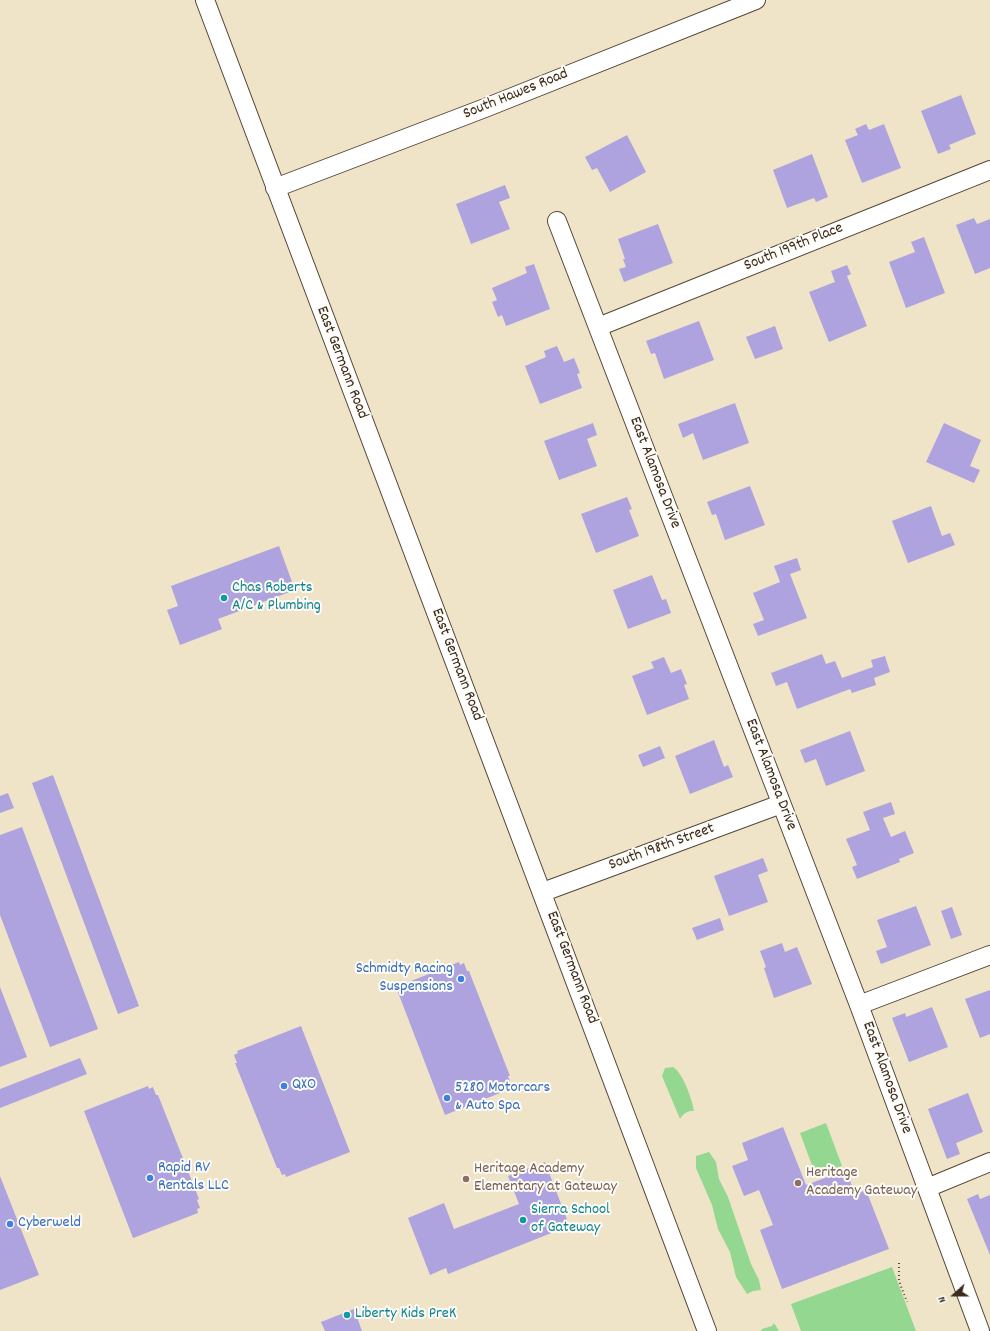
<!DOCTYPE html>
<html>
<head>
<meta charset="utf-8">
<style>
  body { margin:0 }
  #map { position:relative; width:990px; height:1331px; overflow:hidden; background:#efe4c7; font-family:Dekko,sans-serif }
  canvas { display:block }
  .north { position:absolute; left:934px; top:1275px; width:40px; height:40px; -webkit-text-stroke:3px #fdfcf7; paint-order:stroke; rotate:249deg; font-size:11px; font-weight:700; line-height:16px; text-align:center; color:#3b2a1e }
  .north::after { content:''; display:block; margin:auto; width:14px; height:18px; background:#3b2a1e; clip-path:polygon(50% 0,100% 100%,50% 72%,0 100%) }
</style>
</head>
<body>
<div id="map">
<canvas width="990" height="1331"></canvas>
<div class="north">N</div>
</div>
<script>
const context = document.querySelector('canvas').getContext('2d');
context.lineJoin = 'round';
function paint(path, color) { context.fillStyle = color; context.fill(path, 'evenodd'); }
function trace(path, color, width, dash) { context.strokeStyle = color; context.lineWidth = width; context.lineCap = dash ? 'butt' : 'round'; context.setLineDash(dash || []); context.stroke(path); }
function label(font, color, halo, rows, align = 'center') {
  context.font = font + ' Dekko,sans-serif'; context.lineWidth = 4; context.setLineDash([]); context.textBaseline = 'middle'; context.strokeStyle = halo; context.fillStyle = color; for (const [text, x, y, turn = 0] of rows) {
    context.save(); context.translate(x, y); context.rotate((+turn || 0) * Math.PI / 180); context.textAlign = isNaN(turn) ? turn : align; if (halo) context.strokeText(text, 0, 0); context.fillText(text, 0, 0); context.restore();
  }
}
const green = new Path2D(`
  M673 1067C683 1073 692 1099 694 1111 688 1110 683 1114 680 1119L662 1076 665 1068Z
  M826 1123 842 1166 816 1176 800 1133Z
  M709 1152 716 1162 719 1179 728 1197 751 1264 759 1280 761 1290 753 1291 747 1294 736 1277 730 1252 718 1229 712 1205 696 1168V1156Z
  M892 1267 916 1331H801L791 1304Z
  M774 1323 779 1331H761L762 1329 772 1326Z`);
const building = new Path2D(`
  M961 95 976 134 949 145 951 149 938 154 921 111Z
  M866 124 869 130 884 124 901 168 862 183 845 140 858 135 855 129Z
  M627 135 646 172 610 192 597 168 592 170 585 157Z
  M812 154 828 197 816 202 814 198 787 208 773 170Z
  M505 185 510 198 499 202 510 229 471 244 456 204Z
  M974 218 977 224 990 219V268L975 274 956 225Z
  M658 224 673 263 624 282 619 269 626 267 623 259H625L618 239Z
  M924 237 945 293 906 308 889 262 915 252 911 242Z
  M534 264 550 309 506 326 502 315 498 317 492 302 497 300 492 288 527 273 525 267Z
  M847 265 851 274 847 276 867 326 829 342 809 292 835 282 831 271Z
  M699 321 714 360 664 379 655 353 651 354 646 341Z
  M775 326 783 349 755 359 746 337Z
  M557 346 564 362 574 358 580 373 577 374 582 388 540 404 525 366 546 357 544 351Z
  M735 403 749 443 703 460 693 433 683 438 678 424Z
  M593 423 597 435 587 439 597 466 559 480 544 441Z
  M944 423 981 440 970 466 980 470 974 483 926 462Z
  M750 486 765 525 725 540 716 514 712 515 707 502Z
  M627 497 632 509 629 510 639 536 596 553 581 514Z
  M931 506 942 536 950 533 955 545 908 563 892 521Z
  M279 546 295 590 218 619 222 629 180 645 167 610 178 606 171 586Z
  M797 558 801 570 790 574 807 618 758 636 753 624 764 620 753 593 780 582 774 566Z
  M652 575 662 600 666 599 671 613 628 629 613 590Z
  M822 654 826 664 835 661 842 678 873 667 871 660 885 656 890 672 874 678 876 685 852 693 850 689 797 709 787 682 776 686 771 673Z
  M664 657 671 673 681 669 687 684 684 685 689 699 647 715 632 676 654 668 651 662Z
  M850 731 865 771 826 786 816 759 805 763 800 750Z
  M714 740 724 767 728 765 733 777 690 794 675 756Z
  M660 746 665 758 643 767 638 755Z
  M53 775 139 1006 118 1014 32 783Z
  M8 793 14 808 0 813V796Z
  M891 802 895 814 883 818 891 837 905 831 914 853 899 859 900 862 857 879 852 867 857 865 846 839 870 830 863 812Z
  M22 827 98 1029 50 1047 0 915V835Z
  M763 858 768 871 758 875 768 902 729 916 714 876Z
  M916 906 931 945 881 964 876 951 887 947 877 920Z
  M952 907 962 935 951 939 941 911Z
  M720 918 724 930 697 940 692 928Z
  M782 943 785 952 797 947 812 984 774 998 764 968 766 967 760 951Z
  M459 962 460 965 464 963 467 971H469L510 1076H508L511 1084 508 1085 510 1089 445 1115 396 987Z
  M0 987 27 1057 0 1067Z
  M990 990V1034L980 1038 965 999Z
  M932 1007 948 1047 909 1062 892 1018 905 1013 906 1017Z
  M301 1026 350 1152 286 1177 285 1174 282 1175 279 1168H277L235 1063H237L234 1055 238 1053 237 1051Z
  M80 1058 87 1074 0 1108V1089Z
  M148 1086 149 1089 153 1087 156 1095H158L199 1199 197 1200 200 1208 197 1209 198 1213 133 1238 84 1111Z
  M968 1093 983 1132 956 1143 960 1154 947 1159 928 1109Z
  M783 1127 806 1185 846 1170 855 1194 866 1190 889 1249 782 1289 760 1230 773 1225 759 1190 744 1196 732 1166 748 1160 742 1143Z
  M545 1162 568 1222 552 1228 554 1232 448 1274 446 1268 430 1275 408 1218 444 1203 454 1229 519 1204 508 1176Z
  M0 1176 39 1275 0 1290Z
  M978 1194 980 1199 990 1195V1255L967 1199Z
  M354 1309 362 1331H325L321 1322Z`);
const path = new Path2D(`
  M899 1263V1281L907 1302`);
const minor = new Path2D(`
  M205 0 707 1331
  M275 188 485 108 756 0
  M557 221 859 1005 980 1331
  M598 327 990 170
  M543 892 781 804
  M859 1005 990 955
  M927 1188 990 1162`);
const markers = [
  [224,598,4,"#0f9aa8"],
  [461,979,4,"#3f7fe0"],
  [284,1086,4,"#3f7fe0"],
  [447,1098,4,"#3f7fe0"],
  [150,1178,4,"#3f7fe0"],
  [466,1179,4,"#8d6e63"],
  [798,1183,4,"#8d6e63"],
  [523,1220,4,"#0f9aa8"],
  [10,1224,4,"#3f7fe0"],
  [347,1315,4,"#0f9aa8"]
];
const streetNames = [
  ["South Hawes Road",516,95,-22],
  ["South 199th Place",794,248,-22],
  ["East Germann Road",341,363,69],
  ["East Alamosa Drive",654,473,69],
  ["East Germann Road",456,665,69],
  ["East Alamosa Drive",770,775,69],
  ["South 198th Street",662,848,-20],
  ["East Germann Road",571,968,69],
  ["East Alamosa Drive",886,1078,70]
];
const cultureNames = [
  ["Chas Roberts",232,589],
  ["A/C & Plumbing",232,607],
  ["Sierra School",531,1211],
  ["of Gateway",531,1229],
  ["Liberty Kids PreK",355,1315]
];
const shopNames = [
  ["Schmidty Racing",453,970,"right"],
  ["Suspensions",453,988,"right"],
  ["QXO",292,1086],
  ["5280 Motorcars",455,1089],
  ["& Auto Spa",455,1107],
  ["Rapid RV",158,1169],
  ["Rentals LLC",158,1187],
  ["Cyberweld",18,1224]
];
const educationNames = [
  ["Heritage Academy",474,1170],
  ["Elementary at Gateway",474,1188],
  ["Heritage",806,1174],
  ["Academy Gateway",806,1192]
];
paint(green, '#93d790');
paint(building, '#aea3de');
trace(minor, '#564637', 20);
trace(path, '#564637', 2, [1, 3]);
trace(minor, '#fff', 18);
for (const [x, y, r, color] of markers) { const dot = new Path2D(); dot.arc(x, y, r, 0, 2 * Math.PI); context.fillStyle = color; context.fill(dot); trace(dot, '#fdfcf7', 1.5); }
label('16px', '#3b2a1e', '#fdfcf7', streetNames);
label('16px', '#0d838f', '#fdfcf7', cultureNames, 'left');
label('16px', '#366cbe', '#fdfcf7', shopNames, 'left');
label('16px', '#785e54', '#fdfcf7', educationNames, 'left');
</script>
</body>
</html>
